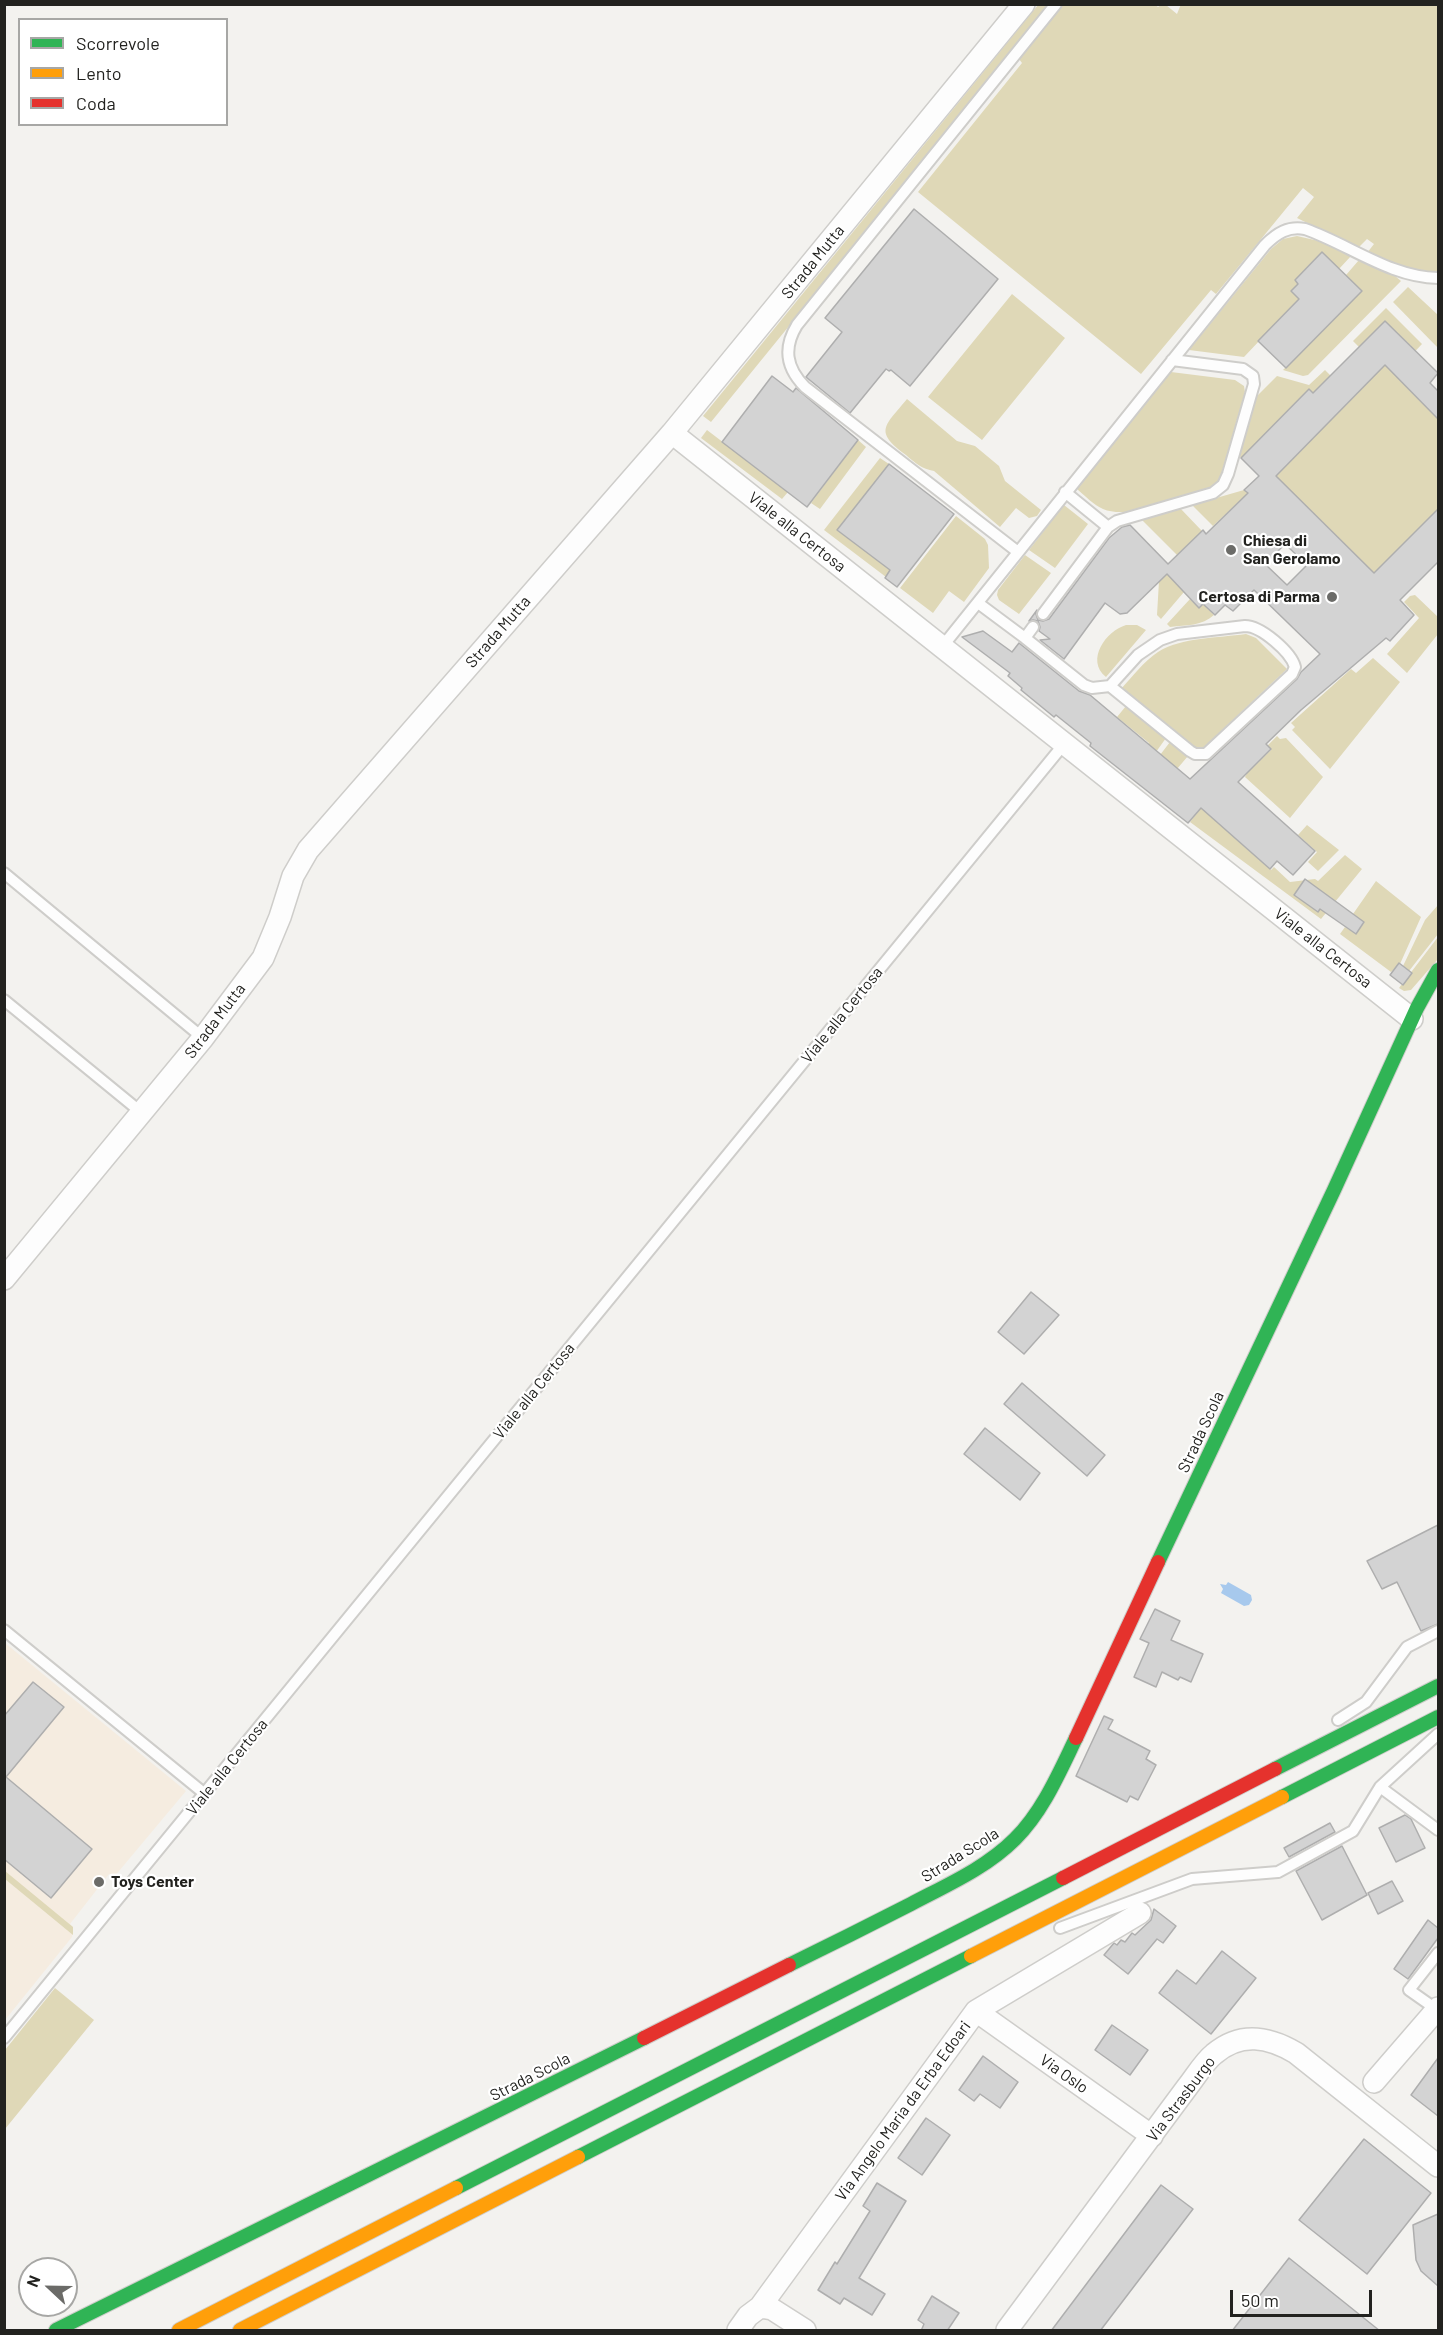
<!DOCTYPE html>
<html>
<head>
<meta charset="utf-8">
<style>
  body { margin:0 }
  #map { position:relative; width:1443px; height:2335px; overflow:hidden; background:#f3f2ef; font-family:Barlow,sans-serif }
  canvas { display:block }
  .frame { position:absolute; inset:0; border:6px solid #22221f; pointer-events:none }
  .legend { position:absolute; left:18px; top:18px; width:210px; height:108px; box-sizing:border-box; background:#fff; border:2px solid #a7a7a5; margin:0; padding:8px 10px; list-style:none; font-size:18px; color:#22221f }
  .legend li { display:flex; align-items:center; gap:12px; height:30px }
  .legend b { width:30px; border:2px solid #a7a7a5 }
  .north { position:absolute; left:18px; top:2257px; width:60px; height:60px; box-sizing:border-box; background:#fff; border:2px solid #a7a7a5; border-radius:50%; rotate:292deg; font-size:16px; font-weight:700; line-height:24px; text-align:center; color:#22221f }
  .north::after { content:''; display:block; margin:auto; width:21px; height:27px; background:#6b6b68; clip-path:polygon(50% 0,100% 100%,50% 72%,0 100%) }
  .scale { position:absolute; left:1230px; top:2290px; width:142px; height:27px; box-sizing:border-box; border:3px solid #22221f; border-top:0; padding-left:8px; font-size:18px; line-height:21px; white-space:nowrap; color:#22221f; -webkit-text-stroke:4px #fff; paint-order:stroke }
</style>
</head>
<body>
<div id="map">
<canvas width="1443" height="2335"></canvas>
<div class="frame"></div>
<ul class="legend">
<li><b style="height:8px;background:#30b455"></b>Scorrevole</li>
<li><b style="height:8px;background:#ff9f0a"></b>Lento</li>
<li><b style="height:8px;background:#e5322d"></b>Coda</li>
</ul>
<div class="north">N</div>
<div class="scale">50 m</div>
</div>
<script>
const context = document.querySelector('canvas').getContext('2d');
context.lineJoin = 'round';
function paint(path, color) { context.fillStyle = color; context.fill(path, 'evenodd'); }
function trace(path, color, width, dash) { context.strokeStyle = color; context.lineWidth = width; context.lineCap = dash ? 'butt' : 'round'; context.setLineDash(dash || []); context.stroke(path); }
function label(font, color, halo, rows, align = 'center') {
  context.font = font + ' Barlow,sans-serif'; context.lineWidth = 4.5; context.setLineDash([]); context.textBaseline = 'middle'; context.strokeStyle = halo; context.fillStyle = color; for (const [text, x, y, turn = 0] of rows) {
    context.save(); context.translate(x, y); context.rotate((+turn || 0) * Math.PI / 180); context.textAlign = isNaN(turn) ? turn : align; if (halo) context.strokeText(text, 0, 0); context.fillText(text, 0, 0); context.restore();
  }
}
const industrial = new Path2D(`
  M5 1643 186 1791 114 1877 109 1874 70 1924 73 1927 72 1937 5 2020Z`);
const green = new Path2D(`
  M1154 4 1158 7 1161 5H1166L1177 14 1181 4 1438 5V274L1411 270 1367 253 1374 244 1367 239 1358 248 1297 218 1314 197 1303 188 1216 294 1211 290 1141 374 918 192 1022 63 1019 59 1063 5Z
  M1038 5H1050L711 422 703 416Z
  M1297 236 1319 241 1351 256 1339 269 1322 252 1295 280 1298 284 1291 291 1299 299 1244 357 1189 350 1271 249 1283 239Z
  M1359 260 1394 275 1401 281 1308 375 1303 376 1283 370 1362 291 1346 275Z
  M1408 287 1438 315V348L1393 302Z
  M1012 294 1065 338 982 440 928 397Z
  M1386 308 1422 344 1407 360 1411 346 1385 321 1363 344 1368 356 1353 341Z
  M1385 365 1438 419V509L1374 573 1276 476Z
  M1325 370 1338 383 1313 393 1309 390 1241 458 1239 456 1256 397 1277 376 1309 385Z
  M1171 372 1235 380 1244 386 1245 392 1219 482 1213 486C1186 495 1131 521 1103 509 1094 505 1085 496 1077 489Z
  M907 399 957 441 975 446 999 466 1005 481 1041 510 1037 516 1029 518 1016 508 1000 527 934 471C922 469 915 463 906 455 873 431 885 426 907 399Z
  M707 430 788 492 782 499 701 438Z
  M858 440 866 447 820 509 811 503Z
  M880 458 889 464 837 530 891 570 886 577 824 530Z
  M1244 490 1248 493 1213 526 1192 505Z
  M1064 505 1088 524 1055 568 1029 550Z
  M1180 508 1202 531 1177 555 1141 519Z
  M956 516 985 539 988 545 989 568 964 602 949 591 933 613 900 588Z
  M1025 555 1051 573 1019 614 999 600 997 595 998 590Z
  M1171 571 1181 581 1177 585 1184 592 1161 619 1157 615 1159 581Z
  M1415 595 1438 617V634L1407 673 1387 654 1419 618 1404 602 1410 596Z
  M1190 599 1199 608 1203 604 1214 615C1202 626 1187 625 1170 627L1167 624Z
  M1126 625H1137L1146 630 1106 677C1085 660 1106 631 1126 625Z
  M1246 634 1256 638 1287 669 1203 748 1193 747 1121 689C1132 677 1144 661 1158 652 1182 637 1218 638 1246 634Z
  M1373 658 1400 682 1330 769 1292 730 1295 727 1291 723 1351 669 1356 673Z
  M1126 706 1166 738 1156 752 1148 745 1149 743 1117 717Z
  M1277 736 1280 739 1286 738 1323 777 1290 818 1245 777 1247 773 1271 750 1267 746Z
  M1170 742 1188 756 1177 769 1160 755Z
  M1205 803 1243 845 1271 870 1274 867 1290 882 1315 879 1318 881 1345 855 1362 869 1321 919 1190 822ZM1303 882 1317 892 1319 889 1329 897 1318 912 1294 895Z
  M1307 825 1339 850 1318 871 1308 862 1317 852 1298 835Z
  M1376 881 1421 917 1400 964 1391 972 1340 934 1345 927 1356 934 1364 923 1353 914Z
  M1438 905V934L1409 971 1403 966 1425 920Z
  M1438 937V959L1411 990 1404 991 1399 988Z
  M5 1871 73 1927V1935L5 1879Z
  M55 1988 94 2020 5 2129V2050Z`);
const water = new Path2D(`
  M1228 1582 1251 1595 1252 1600 1249 1605 1244 1606 1221 1593 1223 1589 1220 1584 1226 1585Z`);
const building = new Path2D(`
  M914 209 998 279 910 386 891 370 889 371 886 369 850 413 806 377 842 332 825 318Z
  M1322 252 1362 291 1286 368 1258 341 1299 299 1291 291 1298 284 1295 280Z
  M1385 321 1438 373 1430 383 1438 391V419L1385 365 1276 476 1374 573 1438 509V562L1400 600 1414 615 1390 641 1386 638 1301 710 1266 744 1271 749 1238 782 1315 851 1293 875 1277 861 1270 869 1201 808 1188 823 1090 746 1091 743 1056 715 1054 717 1021 690 1022 688 1008 676 1010 673 962 637 983 631 1012 652 1019 643 1079 691 1090 695 1190 779 1297 679 1301 672 1320 654 1254 590 1233 611 1225 605 1215 615 1203 604 1199 608 1167 574 1127 613 1120 614 1105 603 1064 659 1040 640 1050 639 1039 631 1040 627 1038 621 1033 620 1029 621 1037 610 1036 614 1038 620 1043 621 1049 619 1109 538 1122 527 1130 525 1168 564 1203 530 1206 534 1248 493 1244 490 1259 476 1241 458 1309 389 1313 393ZM1285 544 1307 565 1287 585 1265 564Z
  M772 376 793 392 796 388 858 440 807 507 722 442Z
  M889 464 954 514 897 587 885 578 890 570 837 530Z
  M1305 879 1364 922 1356 934 1320 909 1318 912 1294 895Z
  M1399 963 1412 973 1403 985 1390 975Z
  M1031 1292 1059 1315 1024 1354 998 1332Z
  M1022 1383 1105 1455 1087 1476 1004 1404Z
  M985 1428 1040 1473 1020 1500 964 1454Z
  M1438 1525V1624L1421 1631 1397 1582 1382 1589 1367 1561Z
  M1155 1609 1180 1621 1171 1640 1203 1654 1191 1682 1180 1677 1178 1680 1162 1672 1156 1687 1134 1677 1149 1643 1140 1639Z
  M33 1682 64 1707 6 1777 92 1849 51 1898 4 1859V1716Z
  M1104 1716 1113 1720 1108 1729 1150 1751 1146 1759 1156 1765 1138 1800 1130 1796 1127 1802 1076 1776Z
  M1405 1815 1411 1819 1425 1848 1396 1862 1379 1828Z
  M1330 1823 1335 1832 1289 1857 1284 1848Z
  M1342 1846 1367 1895 1322 1920 1296 1871Z
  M1392 1881 1403 1901 1378 1914 1368 1893Z
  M1154 1909 1176 1926 1163 1943 1157 1939 1128 1974 1104 1955 1114 1943 1117 1945 1121 1940 1125 1942 1132 1933 1135 1935 1151 1920Z
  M1428 1920 1438 1928V1938L1408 1979 1394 1969Z
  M1222 1951 1256 1978 1211 2034 1159 1993 1177 1970 1196 1984Z
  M1112 2025 1148 2050 1130 2075 1095 2050Z
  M983 2056 1018 2082 1000 2108 980 2094 974 2101 959 2090Z
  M1438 2058V2116L1411 2095Z
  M926 2118 950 2135 922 2175 898 2158Z
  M1364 2139 1431 2193 1367 2274 1299 2220Z
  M877 2183 906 2201 859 2278 885 2294 872 2315 844 2298 840 2304 818 2290 835 2262 837 2264 870 2211 863 2206Z
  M1161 2185 1193 2209 1100 2331H1051Z
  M1438 2214V2286L1421 2271 1416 2260 1413 2225Z
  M1289 2258 1380 2331H1232Z
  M932 2296 959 2313 947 2331H921L924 2324 918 2320Z`);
const lane = new Path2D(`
  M1108 527 1117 521 1213 493 1223 485 1228 474 1254 384 1253 376 1243 369 1172 360
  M1018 552 805 387C786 368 783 348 797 325L1056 4
  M978 603 1025 638 1033 627
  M1043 614 1108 527 1065 492
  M1025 638 1084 685 1092 688 1110 686 1138 655 1160 640 1177 634 1245 626C1261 626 1291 652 1295 667L1292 674 1206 754H1195L1190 751 1110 686
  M942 647 1265 245C1277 233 1288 226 1305 229 1350 245 1390 277 1438 278
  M4 873 203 1038
  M4 1000 142 1113
  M4 1630 205 1794
  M1338 1720 1366 1702 1407 1647 1438 1631
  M1380 1787 1438 1830
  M1060 1928 1192 1879 1278 1872 1353 1831 1380 1787 1438 1734
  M1436 2009 1409 1990 1438 1953
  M4 2038 1064 744`);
const street = new Path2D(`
  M672 433 1412 1019
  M4 1279 203 1038 263 958 280 917 293 876 308 850 672 433 1024 4
  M976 2011 1152 2136
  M1374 2082 1438 2008
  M760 2307 976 2011 1140 1913
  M738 2330 748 2316 760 2307 772 2309 805 2330
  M1007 2330 1188 2086C1196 2076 1204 2062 1214 2054 1241 2031 1269 2037 1296 2053L1438 2166`);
const fast = new Path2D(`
  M1158 1562 1334 1190 1417 1008 1438 970
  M1275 1769 1438 1686
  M1282 1797 1438 1717
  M789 1965C830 1945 870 1925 911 1904 947 1885 986 1868 1015 1839 1043 1811 1059 1773 1076 1738
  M578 2157 971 1956
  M456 2188 1063 1878
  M56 2330 644 2038`);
const slow = new Path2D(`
  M971 1956 1282 1797
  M179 2330 456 2188
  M240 2330 578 2157`);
const jam = new Path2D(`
  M1076 1738 1158 1562
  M1063 1878 1275 1769
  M644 2038 789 1965`);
const markers = [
  [1231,550,6,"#6b6b68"],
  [1332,597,6,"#6b6b68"],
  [99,1882,6,"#6b6b68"]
];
const streetNames = [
  ["Strada Mutta",813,262,-51],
  ["Viale alla Certosa",797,532,38],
  ["Strada Mutta",498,632,-49],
  ["Viale alla Certosa",1323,948,38],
  ["Viale alla Certosa",842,1015,-51],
  ["Strada Mutta",215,1021,-53],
  ["Viale alla Certosa",534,1391,-51],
  ["Strada Scola",1201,1432,-65],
  ["Viale alla Certosa",227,1767,-51],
  ["Strada Scola",960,1855,-32],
  ["Via Oslo",1064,2074,35],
  ["Strada Scola",530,2077,-27],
  ["Via Strasburgo",1181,2099,-53],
  ["Via Angelo Maria da Erba Edoari",903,2111,-54]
];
const poiNames = [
  ["Chiesa di",1243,541],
  ["San Gerolamo",1243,559],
  ["Certosa di Parma",1320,597,"right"],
  ["Toys Center",111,1882]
];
paint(industrial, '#f5ece0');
paint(green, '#dfd8b7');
paint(water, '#a7c9ed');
paint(building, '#d3d3d3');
trace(building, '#aeaeae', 1.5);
trace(lane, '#cecdca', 14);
trace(street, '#cecdca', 24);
trace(fast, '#cecdca', 16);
trace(slow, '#cecdca', 16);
trace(jam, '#cecdca', 16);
trace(lane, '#fdfdfd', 10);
trace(street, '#fdfdfd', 21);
trace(fast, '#30b455', 14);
trace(slow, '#ff9f0a', 14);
trace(jam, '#e5322d', 14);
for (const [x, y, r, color] of markers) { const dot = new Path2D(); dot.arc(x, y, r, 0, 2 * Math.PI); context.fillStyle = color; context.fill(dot); trace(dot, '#fff', 2); }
label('16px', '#22221f', '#fff', streetNames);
label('bold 16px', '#22221f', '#fff', poiNames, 'left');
</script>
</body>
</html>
